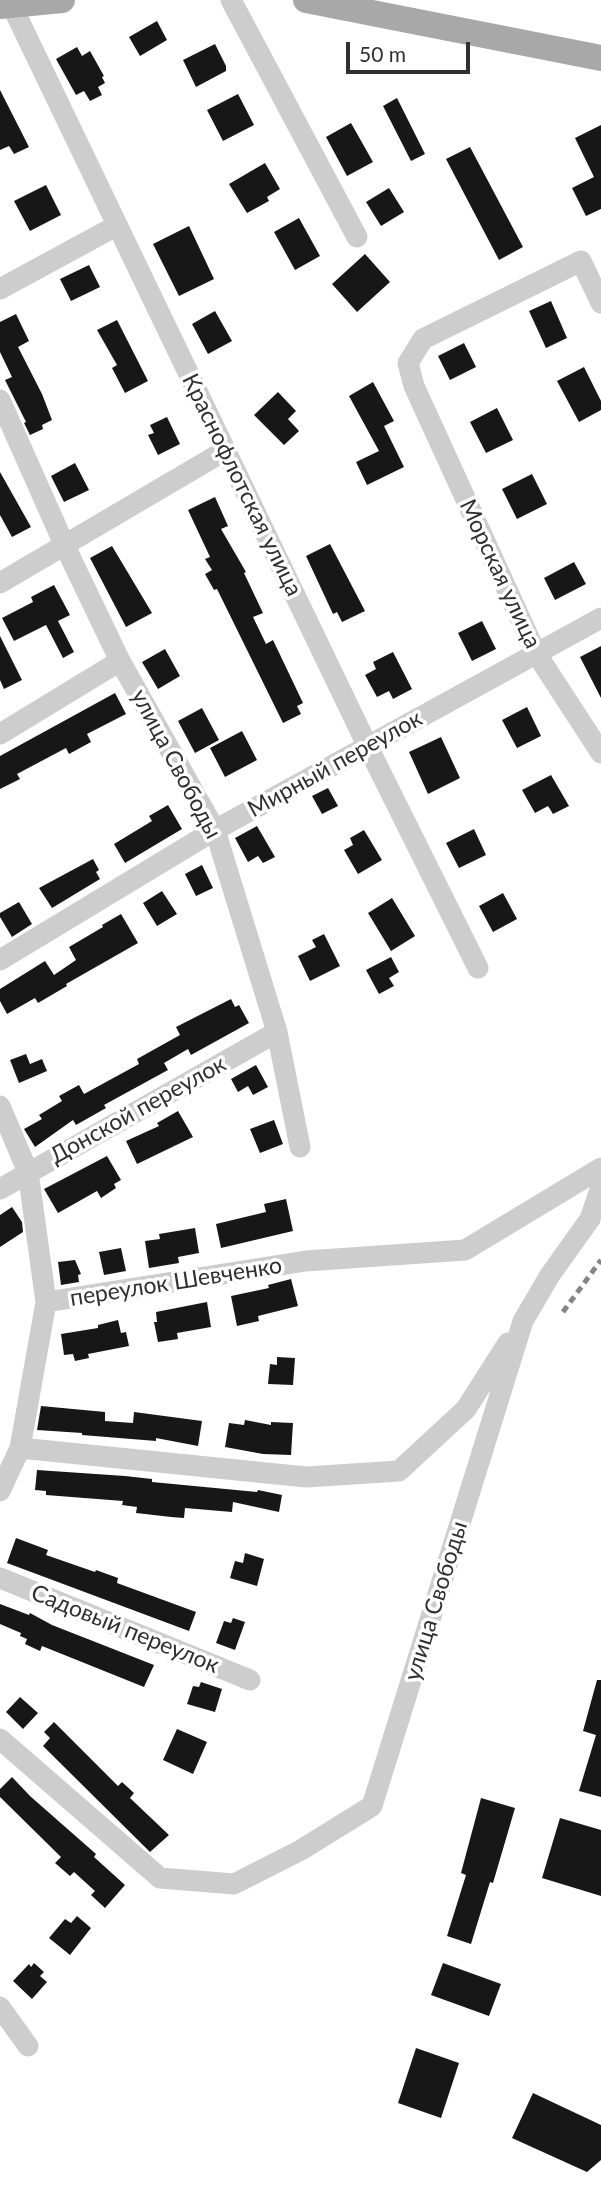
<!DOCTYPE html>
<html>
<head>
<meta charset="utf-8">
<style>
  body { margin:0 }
  #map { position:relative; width:601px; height:2188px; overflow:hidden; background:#fff; font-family:Lato,sans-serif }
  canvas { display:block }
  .scale { position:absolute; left:346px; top:42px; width:124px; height:32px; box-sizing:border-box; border:4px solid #303030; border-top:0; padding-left:9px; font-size:21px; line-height:24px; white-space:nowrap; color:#303030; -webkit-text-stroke:5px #fff; paint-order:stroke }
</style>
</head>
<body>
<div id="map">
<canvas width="601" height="2188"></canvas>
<div class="scale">50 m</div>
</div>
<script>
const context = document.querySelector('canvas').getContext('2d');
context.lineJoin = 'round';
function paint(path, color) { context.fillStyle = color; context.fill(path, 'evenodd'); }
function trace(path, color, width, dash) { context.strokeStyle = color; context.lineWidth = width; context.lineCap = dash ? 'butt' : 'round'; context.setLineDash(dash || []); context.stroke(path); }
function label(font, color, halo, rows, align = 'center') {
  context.font = font + ' Lato,sans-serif'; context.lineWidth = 7; context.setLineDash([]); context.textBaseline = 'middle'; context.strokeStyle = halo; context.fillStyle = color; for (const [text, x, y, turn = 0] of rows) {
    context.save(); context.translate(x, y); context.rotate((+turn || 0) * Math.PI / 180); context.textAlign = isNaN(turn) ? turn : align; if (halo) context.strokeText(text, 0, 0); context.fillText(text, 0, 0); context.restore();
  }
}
const building = new Path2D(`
  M157 21 167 40 140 56 129 37Z
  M215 44 226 66V71L196 87 183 60Z
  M77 47 82 56 90 51 104 76 102 77 105 83 98 87 102 95 90 101 84 91 76 95 56 59Z
  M0 90 29 147 14 154 9 146 0 150Z
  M238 94 254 125 223 141 207 110Z
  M397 98 425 154 411 161 383 106Z
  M351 123 373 162 347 176 326 137Z
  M601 125V209L586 216 572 188 594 177 575 138Z
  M470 147 523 247 499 260 446 159Z
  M265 163 280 189 267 197 269 201 247 213 229 184Z
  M46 185 61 215 30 231 14 201Z
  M389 188 404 212 381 226 366 202Z
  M299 218 320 256 295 270 274 232Z
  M189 226 214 279 179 296 153 244Z
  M365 254 390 282 357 312 332 284Z
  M89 265 100 287 71 301 60 279Z
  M551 301 567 338 546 348 529 311Z
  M215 311 232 341 208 354 192 324Z
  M16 314 29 341 18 347 42 394 52 420 42 425 43 429 30 435 24 423 26 422 5 380 12 377 0 352V322Z
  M117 320 148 381 125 393 112 368 117 365 97 330Z
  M464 343 476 367 450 380 438 356Z
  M584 367 601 401V410L579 422 557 381Z
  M373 382 394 421 384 426 404 467 367 485 356 462 379 451 349 396Z
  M278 392 296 411 288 419 299 431 284 445 254 415Z
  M497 408 513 440 486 453 470 422Z
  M167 417 180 444 158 455 148 435 154 433 150 425Z
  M75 463 89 490 64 502 51 476Z
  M0 472 31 527 12 537 0 515Z
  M532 474 547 504 517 519 502 489Z
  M215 497 228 526 221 529 246 572 244 573 263 613 253 617 266 644 273 640 303 703 297 706 301 714 283 723 217 589 214 590 205 574 212 570 205 559 210 557 188 510Z
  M330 544 365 611 342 622 337 612 333 614 306 556Z
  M112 546 152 613 126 627 90 558Z
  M574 562 586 584 555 600 544 578Z
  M54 585 70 615 58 621 74 652 63 658 46 625 14 641 2 618 33 602 31 597Z
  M482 621 496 649 472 661 458 633Z
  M0 636 22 680 4 689 0 680Z
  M601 646V698L580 657Z
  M165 649 180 676 158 689 142 662Z
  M393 652 412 689 393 699 389 691 377 697 365 675 376 669 373 662Z
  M115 693 126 714 87 734 91 742 69 754 66 748 17 774 20 779 0 789V756Z
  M527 707 541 736 517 748 502 720Z
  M202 708 219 740 195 753 178 721Z
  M242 731 257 760 225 777 210 748Z
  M441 737 460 778 428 794 409 752Z
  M551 775 569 806 553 814 548 806 535 813 522 790Z
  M328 788 338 806 322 814 312 796Z
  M168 805 182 829 125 863 114 844 152 821 149 816Z
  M257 826 275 857 263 863 258 856 248 862 235 838Z
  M474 829 486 855 459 868 446 843Z
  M364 830 382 860 358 874 344 850 353 845 350 838Z
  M93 859 99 870 96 872 100 879 52 908 39 888Z
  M202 865 213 888 196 896 185 874Z
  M162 891 177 914 157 926 143 903Z
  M503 893 517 919 493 932 479 906Z
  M392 898 415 936 391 951 368 913Z
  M19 902 32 924 12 937 0 917V913Z
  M121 914 138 943 66 984 67 986 38 1003 35 998 7 1014 0 1001V989L45 961 54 975 76 960 69 947 103 927 102 925Z
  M324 934 340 966 310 981 298 956 316 947 312 940Z
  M391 957 399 972 389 978 394 986 379 994 366 970Z
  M231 999 235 1007 239 1005 249 1023 191 1055 188 1049 164 1063 168 1070 104 1105 106 1108 76 1125 73 1120 35 1147 24 1129 42 1119 39 1115 62 1101 59 1096 79 1085 84 1094 139 1064 137 1059 180 1035 176 1027Z
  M26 1054 30 1064 42 1059 47 1071 19 1083 10 1060Z
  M256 1065 268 1087 253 1095 248 1086 238 1092 231 1079Z
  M178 1111 193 1137 137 1164 126 1141 159 1126 157 1123Z
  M274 1120 283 1144 260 1153 250 1129Z
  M107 1156 121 1180 114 1184 116 1188 101 1198 97 1191 58 1213 44 1189Z
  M286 1199 293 1231 221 1248 216 1224 266 1212 264 1204Z
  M12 1207 22 1222 23 1232 0 1247V1215Z
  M195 1228 199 1253 178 1257 179 1263 149 1268 145 1241 160 1239 159 1234Z
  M121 1248 126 1271 104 1275 99 1252Z
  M75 1260 81 1274 78 1275 79 1282 61 1285 58 1262Z
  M291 1279 298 1306 258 1316 259 1321 237 1326 231 1296 269 1288 268 1285Z
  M207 1302 211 1327 177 1333 178 1339 158 1342 154 1322H157L156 1312Z
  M118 1320 121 1333 126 1332 129 1346 88 1354 89 1358 75 1361 73 1354 64 1355 61 1334 98 1328V1325Z
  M277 1357 295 1358 293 1385 268 1384 270 1364 277 1365Z
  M41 1406 105 1412V1421L133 1423 134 1412 202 1421 198 1446 156 1438V1441L82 1435V1433L37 1430Z
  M245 1420 271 1425V1422L293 1423 291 1455 263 1454 225 1447 229 1423 244 1425Z
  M37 1470 125 1476 152 1479V1482L257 1492 258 1490 282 1495 279 1512 233 1502 232 1512 185 1508 184 1518 171 1517 136 1513 137 1507 122 1505 123 1501 46 1495V1491L35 1490Z
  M16 1538 48 1550 46 1555 95 1572 96 1570 118 1578 117 1583 196 1612 189 1631 7 1563Z
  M245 1553 264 1559 257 1586 230 1578 235 1561 243 1563Z
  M0 1604 29 1615 30 1613 52 1625 154 1665 144 1687 42 1646 40 1651 25 1644 27 1639 20 1636 21 1633 0 1624Z
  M233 1618 245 1622 235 1650 216 1643 224 1621 231 1623Z
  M597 1680H601V1797L579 1791 596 1735 583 1731Z
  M201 1682 222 1689 215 1712 187 1704 193 1686 199 1687Z
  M20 1697 38 1713 23 1729 6 1712Z
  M54 1722 118 1786 122 1782 134 1793 130 1798 169 1835 150 1852 43 1746 50 1738 44 1732Z
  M177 1729 207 1742 193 1774 163 1760Z
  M12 1777 30 1796 96 1854 94 1857 125 1885 105 1908 91 1895 95 1891 74 1872 70 1876 55 1863 61 1857 0 1797V1789Z
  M481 1798 515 1808 493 1883 490 1882 471 1944 447 1936 466 1875 461 1873Z
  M560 1818 601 1830V1896L542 1878Z
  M77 1916 91 1928 70 1955 49 1938 65 1919 71 1923Z
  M34 1963 44 1972 40 1976 47 1982 32 1999 13 1981 29 1964 31 1967Z
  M443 1963 501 1984 489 2016 431 1995Z
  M416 2048 459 2063 441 2118 398 2103Z
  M533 2093 601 2125V2160L587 2172 512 2138Z`);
const minor = new Path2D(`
  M11 0V4L367 745 478 968
  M231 0 357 237
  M0 289 116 226
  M601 303 581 261 423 339 408 363 414 386 536 653 601 753
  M0 400 64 544 120 661 215 830 277 1032 300 1147
  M0 583 226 450
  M0 734 120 661
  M0 960 215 830 601 618
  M0 1106 28 1172 46 1302 20 1448 0 1491
  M0 1189 277 1032
  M46 1302 306 1261 465 1250 601 1168
  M20 1448 306 1477 399 1471 466 1409 508 1343
  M0 1578 250 1680
  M0 1739 160 1878 234 1884 301 1850 372 1806 523 1321 550 1275 590 1219 601 1187
  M0 2007 28 2046`);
const major = new Path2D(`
  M306 0 601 58
  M0 6 62 0`);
const rail = new Path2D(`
  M563 1312 601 1260`);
const streetNames = [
  ["Краснофлотская улица",242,485,64],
  ["Морская улица",500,574,65],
  ["улица Свободы",176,764,62],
  ["Мирный переулок",335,764,-29],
  ["Донской переулок",138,1110,-29],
  ["переулок Шевченко",176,1282,-9],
  ["улица Свободы",436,1601,-73],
  ["Садовый переулок",125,1629,22]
];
paint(building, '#171717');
trace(minor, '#cdcdcd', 21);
trace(major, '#a8a8a8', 26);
trace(rail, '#858585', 5, [7, 5]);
label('23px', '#303030', '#fff', streetNames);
</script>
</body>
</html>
